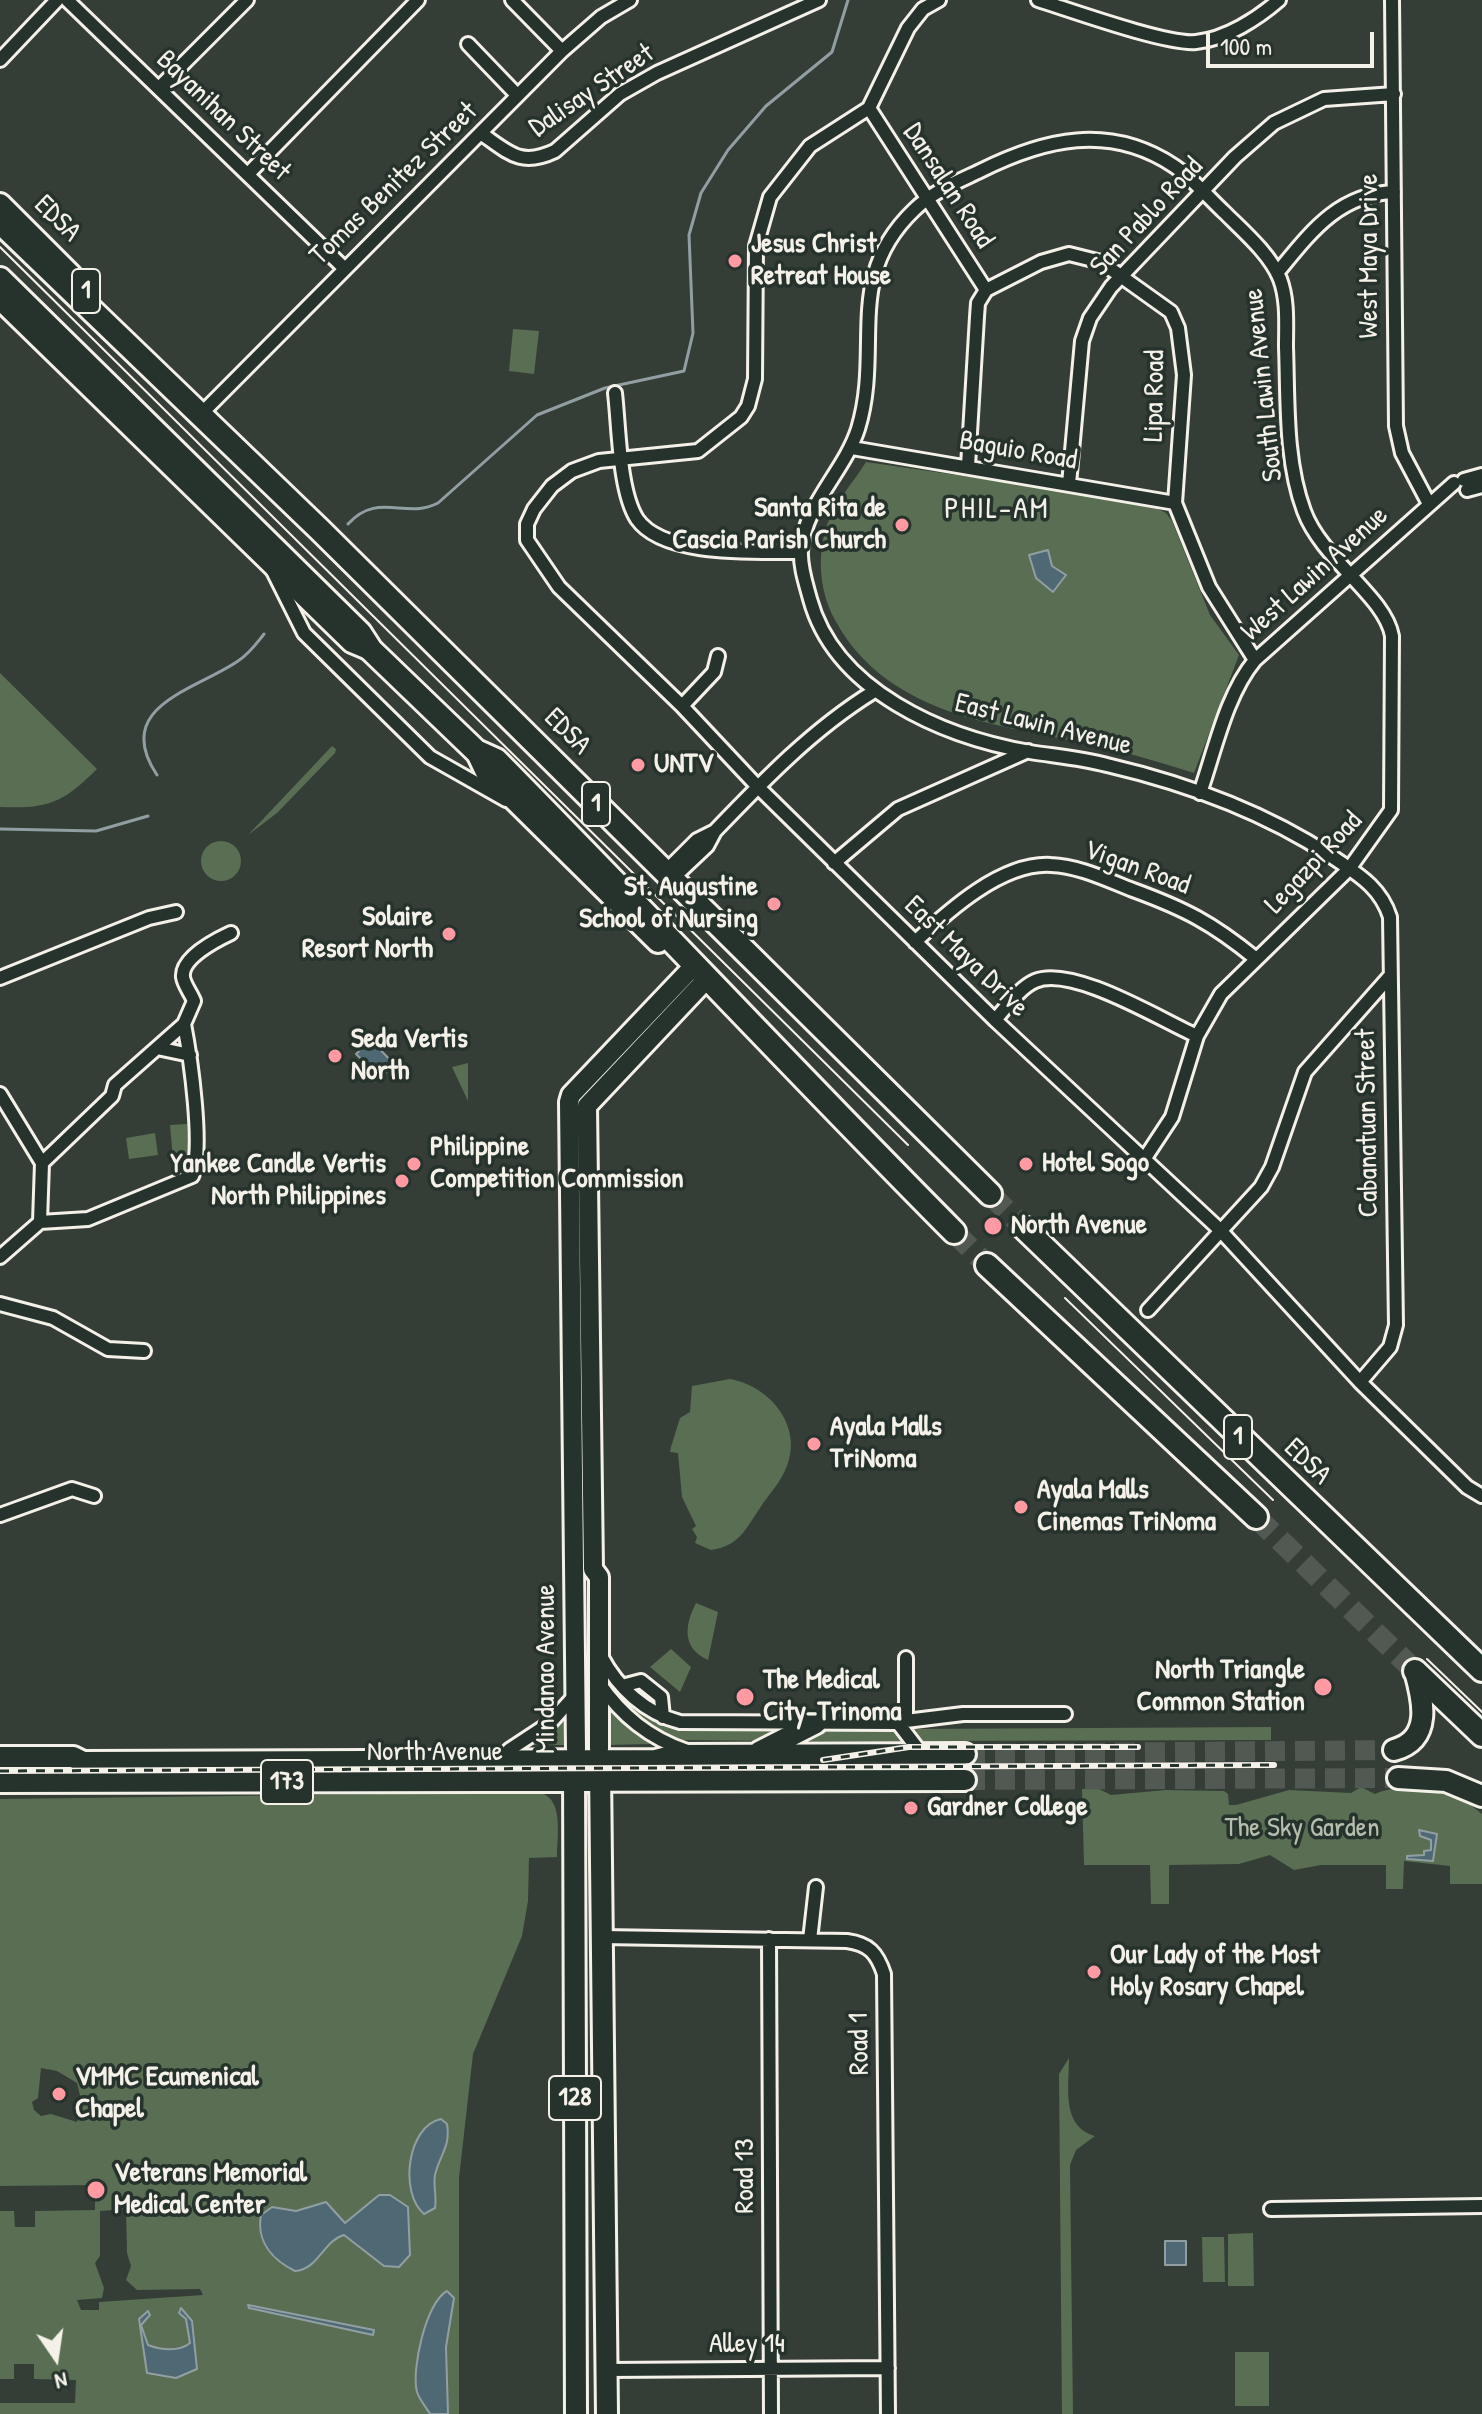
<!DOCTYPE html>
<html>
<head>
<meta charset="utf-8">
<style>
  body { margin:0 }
  #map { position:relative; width:1482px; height:2414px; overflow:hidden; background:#353d37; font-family:"Patrick Hand",sans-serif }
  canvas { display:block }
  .north { position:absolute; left:16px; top:2318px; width:80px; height:80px; -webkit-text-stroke:6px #26332d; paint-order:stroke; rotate:167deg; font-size:22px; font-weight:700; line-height:32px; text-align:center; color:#f4f1e8 }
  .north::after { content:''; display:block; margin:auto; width:28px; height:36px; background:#f4f1e8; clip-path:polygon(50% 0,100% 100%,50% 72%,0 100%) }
  .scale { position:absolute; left:1206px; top:32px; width:168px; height:36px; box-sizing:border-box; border:4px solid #f4f1e8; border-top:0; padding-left:10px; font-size:24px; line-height:28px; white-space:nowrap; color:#f4f1e8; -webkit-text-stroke:6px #26332d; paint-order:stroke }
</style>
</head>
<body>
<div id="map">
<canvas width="1482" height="2414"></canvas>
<div class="north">N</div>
<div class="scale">100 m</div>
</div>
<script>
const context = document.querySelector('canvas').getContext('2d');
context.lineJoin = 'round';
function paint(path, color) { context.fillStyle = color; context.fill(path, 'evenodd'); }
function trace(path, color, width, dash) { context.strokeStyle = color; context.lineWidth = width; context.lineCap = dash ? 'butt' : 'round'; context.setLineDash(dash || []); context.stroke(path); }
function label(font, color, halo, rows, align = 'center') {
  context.font = font + ' "Patrick Hand",sans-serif'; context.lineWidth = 7; context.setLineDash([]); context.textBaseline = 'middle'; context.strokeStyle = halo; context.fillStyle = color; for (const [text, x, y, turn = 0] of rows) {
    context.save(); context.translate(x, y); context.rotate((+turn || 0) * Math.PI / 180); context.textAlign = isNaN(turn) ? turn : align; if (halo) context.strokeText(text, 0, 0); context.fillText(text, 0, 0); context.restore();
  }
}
const green = new Path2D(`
  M513 329 539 331 534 374 509 371Z
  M866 462 1145 502 1166 513 1172 521 1210 615 1239 655 1194 773C1165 764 1136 755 1106 748 1008 725 889 720 835 620 819 591 817 555 827 525 835 502 853 483 866 462Z
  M0 673 97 769C63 803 48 809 0 807Z
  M332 746 336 749 335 753 277 813 248 835Z
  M201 861a20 20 0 1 1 40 0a20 20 0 1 1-40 0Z
  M468 1063V1101L452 1067Z
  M187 1124 190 1158 173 1159 170 1125Z
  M155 1133 158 1155 129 1159 126 1138Z
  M730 1379C769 1386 803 1425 787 1466 781 1482 769 1494 760 1508 745 1530 739 1546 711 1550L695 1543 697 1537 692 1529 696 1526 682 1497 678 1453 670 1452 671 1447 680 1418 690 1412 692 1386Z
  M696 1603 718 1612 708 1660C681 1648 685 1624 696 1603Z
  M671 1649 691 1667 680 1692 650 1667Z
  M617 1691 645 1716 674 1728 799 1729 776 1741 680 1740 658 1732 631 1713 614 1694Z
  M606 1703 624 1724 651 1744 607 1745Z
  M568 1711 569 1745H530Z
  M1271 1727V1740L915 1741 908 1729Z
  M810 1729H901L909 1741H788Z
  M1361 1787 1375 1794C1393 1785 1432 1785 1451 1792 1463 1797 1472 1806 1482 1814V1884H1450V1866L1404 1861 1403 1889H1386V1865H1321L1294 1870 1270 1855 1239 1864 1169 1865V1904H1151L1150 1865H1084L1082 1789H1099L1111 1795 1166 1790 1224 1791 1228 1794 1229 1805H1236L1289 1790 1351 1793Z
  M536 1792C565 1795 557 1835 557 1857L529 1858 528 1901 522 1936 473 2054 459 2178V2414H0V2403H75L76 2380 34 2379V2364H14V2379H0V2211H14L15 2227H35V2211L95 2210V2185L0 2186V1799ZM41 2068 57 2071 77 2083 82 2104 77 2122 51 2114 41 2116 34 2110 32 2102 38 2098ZM126 2209 127 2253 131 2266 126 2280 137 2290 200 2289 203 2295 99 2302V2310H81L77 2300 102 2298 104 2288 95 2263 100 2256V2211Z
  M1069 2058C1069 2088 1061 2126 1095 2136L1076 2150 1070 2165 1073 2414H1062L1059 2074Z
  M1253 2233 1254 2286H1228V2234Z
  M1202 2237H1224L1225 2282H1203Z
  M1235 2352H1269V2406H1235Z`);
const water = new Path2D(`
  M1048 550 1052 566 1066 575 1053 592 1036 578 1029 555Z
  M371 1040 395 1065 374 1082 366 1074 370 1068 356 1054Z
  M1419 1830 1437 1834 1433 1861 1407 1859V1856L1424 1855V1851L1431 1850V1840L1420 1836Z
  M441 2119 447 2124C451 2147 439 2156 435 2175 433 2186 437 2196 435 2208L424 2214C399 2193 407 2126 441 2119Z
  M379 2195H390L408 2207 410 2255 399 2267 384 2266 344 2235C324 2240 318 2270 295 2271 273 2260 256 2242 261 2215L272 2207 296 2211 326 2202 345 2223Z
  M1165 2241H1186V2265H1165Z
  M447 2291 454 2298 446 2347 448 2414H430C426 2407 419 2399 417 2392 411 2370 426 2302 447 2291Z
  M248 2305 374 2330 373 2335 249 2308Z
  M181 2308 192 2321 197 2369 176 2378 147 2373 139 2319 148 2311 150 2315 141 2325 148 2345C161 2350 179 2352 190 2343L186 2319 179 2313Z`);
const stream = new Path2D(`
  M348 524C378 491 405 520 438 503L537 415 605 388 684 371 693 333 689 235 701 193 728 150 766 106 832 52 848 0
  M157 775C111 706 196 690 238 661 249 654 256 644 264 634
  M0 829 96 831 148 816`);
const primaryTunnel = new Path2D(`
  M965 1754 1394 1750
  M965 1780 1398 1778`);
const highwayTunnel = new Path2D(`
  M990 1194 1024 1228
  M954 1232 987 1265
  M1256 1517 1415 1671`);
const street = new Path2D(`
  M67 0 343 267
  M512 0 562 51
  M939 0 923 9 908 28 869 108 810 146 770 197 756 246 755 379 748 406 741 417 698 451 599 461 572 471 552 486 534 509 527 524V540L559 587 682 706 758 787 995 1020 1219 1229 1360 1382 1467 1487 1482 1496
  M1038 0C1070 10 1167 45 1196 42 1226 39 1257 19 1279 0
  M1392 0 1396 426 1402 453 1429 504
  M468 44 517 95
  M0 60 57 0
  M160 87 247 0
  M869 108 986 290
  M482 134C509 153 521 167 555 151L620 94 657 73 819 0
  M248 174 418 0
  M1277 273C1310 233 1338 194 1394 192
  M615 393C619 427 619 491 637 519 664 558 759 551 801 552
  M201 414 562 51 601 17 630 0
  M852 448 1175 503
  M968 466 977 317 978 303 986 290 1041 262 1069 254 1101 262 1171 312 1178 328 1184 375 1175 503 1209 587 1255 660
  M1464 480 1482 475
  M1069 484 1082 341 1090 318 1111 287 1235 157 1274 123 1324 99 1394 94
  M1467 490 1482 486
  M273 571 304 633 369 697 430 757 506 800
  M682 706 714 672 718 656
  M1200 793C1215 750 1226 695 1255 660L1454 483
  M834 863 898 809 1028 751
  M665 872 697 840 715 831C764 780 813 729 873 692
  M672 879 707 846 715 831
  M915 942C948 911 1002 862 1051 865 1079 866 1107 880 1133 890 1185 909 1212 923 1255 958
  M0 978 149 918 176 912
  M995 1020C1006 1008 1019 988 1035 981 1072 965 1161 1020 1197 1036
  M157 1048 190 1055
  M0 1094 42 1163
  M1145 1158 1172 1117 1197 1036 1221 994 1349 869 1391 810 1392 636C1385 596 1322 560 1304 511 1285 460 1288 400 1286 347 1286 325 1288 300 1280 279 1270 254 1243 231 1224 212 1208 197 1192 178 1174 166 1109 123 1044 139 980 171 957 182 932 192 914 210 843 278 883 347 858 429 844 472 804 505 801 551 800 567 806 584 810 599 835 691 943 737 1030 752 1055 756 1081 758 1107 765 1184 783 1264 812 1331 856 1357 874 1380 886 1390 917L1396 1325 1390 1347 1360 1382
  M40 1222 88 1219 192 1176C204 1149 190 1055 184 1024
  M0 1257 40 1222 42 1163 112 1096 115 1085 184 1024 194 1001C191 993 184 985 183 977 181 958 216 940 231 933
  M0 1304 53 1318 108 1349 144 1351
  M1148 1310 1261 1187 1272 1167 1305 1072 1390 976
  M0 1515 72 1489 94 1496
  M601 1656C618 1688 645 1713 680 1722L898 1723
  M599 1683C622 1716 649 1738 687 1751
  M622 1686 641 1681 661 1697 663 1717
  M906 1721 963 1714H1065
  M901 1722 906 1721V1658
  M898 1723 921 1753
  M509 1750 550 1723 577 1693
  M602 1937 847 1941C869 1944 877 1953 884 1974L888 2414
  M769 1939 771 2414
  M810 1940 816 1887
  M1271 2209 1482 2206
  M607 2370 888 2368`);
const secondary = new Path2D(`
  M576 1749 569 1102 571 1095 688 972
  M599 1749V1577L593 1569 587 1106 701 985`);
const primary = new Path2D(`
  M0 204 71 275
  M0 299 352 642 371 650
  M476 751 486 772 658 942
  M1394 1750C1433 1739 1423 1700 1415 1671
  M759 1752 816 1723
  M0 1757H73L83 1762 656 1760 675 1755 965 1754
  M574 1769 576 2414
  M600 1770 607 2414
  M1398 1778 1446 1781 1482 1796
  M0 1782 965 1780`);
const highway = new Path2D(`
  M0 222 320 530 990 1194
  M0 279 360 633 371 650 476 751 496 760C650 916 799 1076 954 1232
  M1024 1228 1482 1670
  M987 1265 1256 1517
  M1415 1671 1482 1735`);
const tram = new Path2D(`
  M0 247 908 1145
  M1065 1298 1273 1500
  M1427 1659 1482 1712`);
const rail = new Path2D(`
  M823 1760 909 1747H1138
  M0 1771 1274 1765`);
const markers = [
  [735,261,8,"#ff9aa2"],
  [902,525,8,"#ff9aa2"],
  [638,765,8,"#ff9aa2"],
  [774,904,8,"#ff9aa2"],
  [449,934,8,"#ff9aa2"],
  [335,1056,8,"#ff9aa2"],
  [414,1164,8,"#ff9aa2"],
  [1026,1164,8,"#ff9aa2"],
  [402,1181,8,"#ff9aa2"],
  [993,1226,10,"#ff9aa2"],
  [814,1444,8,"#ff9aa2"],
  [1021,1507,8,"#ff9aa2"],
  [1323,1687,10,"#ff9aa2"],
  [745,1697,10,"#ff9aa2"],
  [911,1808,8,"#ff9aa2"],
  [1094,1972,8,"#ff9aa2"],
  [59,2094,8,"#ff9aa2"],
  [96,2190,10,"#ff9aa2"]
];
const shields = [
  [86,291,28],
  [596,804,28],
  [1238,1437,28],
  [287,1782,52],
  [575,2098,52]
];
const shieldNames = [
  ["1",86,291],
  ["1",596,804],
  ["1",1238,1437],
  ["173",287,1782],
  ["128",575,2098]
];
const streetNames = [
  ["Dalisay Street",592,91,-34],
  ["Bayanihan Street",223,116,44],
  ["Tomas Benitez Street",394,184,-44],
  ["Dansalan Road",948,186,57],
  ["San Pablo Road",1147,217,-47],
  ["EDSA",57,219,45],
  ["West Maya Drive",1370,256,-90],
  ["South Lawin Avenue",1264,385,-96],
  ["Lipa Road",1155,396,-89],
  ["Baguio Road",1018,451,10],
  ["West Lawin Avenue",1315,574,-42],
  ["East Lawin Avenue",1043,725,14],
  ["EDSA",567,732,45],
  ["Legazpi Road",1314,863,-47],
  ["Vigan Road",1137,868,20],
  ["East Maya Drive",966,957,44],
  ["Cabanatuan Street",1368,1123,-91],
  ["EDSA",1307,1462,44],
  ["Mindanao Avenue",547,1669,-90],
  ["North Avenue",435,1753],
  ["Road 1",860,2044,-91],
  ["Road 13",746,2176,-90],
  ["Alley 14",747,2345]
];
const poiNames = [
  ["Jesus Christ",751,245],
  ["Retreat House",751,277],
  ["Santa Rita de",886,509,"right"],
  ["Cascia Parish Church",886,541,"right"],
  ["UNTV",654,765],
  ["St. Augustine",758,888,"right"],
  ["School of Nursing",758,920,"right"],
  ["Solaire",433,918,"right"],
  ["Resort North",433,950,"right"],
  ["Seda Vertis",351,1040],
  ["North",351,1072],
  ["Philippine",430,1148],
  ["Competition Commission",430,1180],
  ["Hotel Sogo",1042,1164],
  ["Yankee Candle Vertis",386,1165,"right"],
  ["North Philippines",386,1197,"right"],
  ["North Avenue",1011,1226],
  ["Ayala Malls",830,1428],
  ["TriNoma",830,1460],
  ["Ayala Malls",1037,1491],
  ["Cinemas TriNoma",1037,1523],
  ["North Triangle",1305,1671,"right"],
  ["Common Station",1305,1703,"right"],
  ["The Medical",763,1681],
  ["City-Trinoma",763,1713],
  ["Gardner College",927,1808],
  ["Our Lady of the Most",1110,1956],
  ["Holy Rosary Chapel",1110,1988],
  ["VMMC Ecumenical",75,2078],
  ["Chapel",75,2110],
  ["Veterans Memorial",114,2174],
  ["Medical Center",114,2206]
];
const parkNames = [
  ["The Sky Garden",1302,1829]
];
const neighbourhoodNames = [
  ["PHIL-AM",997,510]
];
paint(green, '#596e52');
paint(water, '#4f6974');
trace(water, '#919fa2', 2);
trace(stream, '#919fa2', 3);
trace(primaryTunnel, '#525852', 20, [20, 10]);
trace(highwayTunnel, '#525852', 22, [22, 11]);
trace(street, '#f4f1e8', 18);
trace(secondary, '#f4f1e8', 24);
trace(primary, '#f4f1e8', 26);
trace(highway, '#f4f1e8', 28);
trace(street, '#26332d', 12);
trace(secondary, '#26332d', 18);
trace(primary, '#26332d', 20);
trace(highway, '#26332d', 22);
trace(tram, '#f4f1e8', 2);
trace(rail, '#f4f1e8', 6);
trace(rail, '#26332d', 3, [9]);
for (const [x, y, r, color] of markers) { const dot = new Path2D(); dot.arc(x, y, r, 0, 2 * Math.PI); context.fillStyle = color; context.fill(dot); trace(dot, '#26332d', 3); }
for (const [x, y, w] of shields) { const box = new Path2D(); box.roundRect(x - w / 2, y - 22, w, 44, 6); context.fillStyle = '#26332d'; context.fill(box); trace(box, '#f4f1e8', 2); }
label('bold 26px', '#f4f1e8', null, shieldNames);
label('28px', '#f4f1e8', '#26332d', streetNames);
label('bold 28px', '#f4f1e8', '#26332d', poiNames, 'left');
label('28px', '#b6bdac', '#26332d', parkNames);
context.letterSpacing = '2px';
label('30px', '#f4f1e8', '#26332d', neighbourhoodNames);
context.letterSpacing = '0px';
</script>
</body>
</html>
